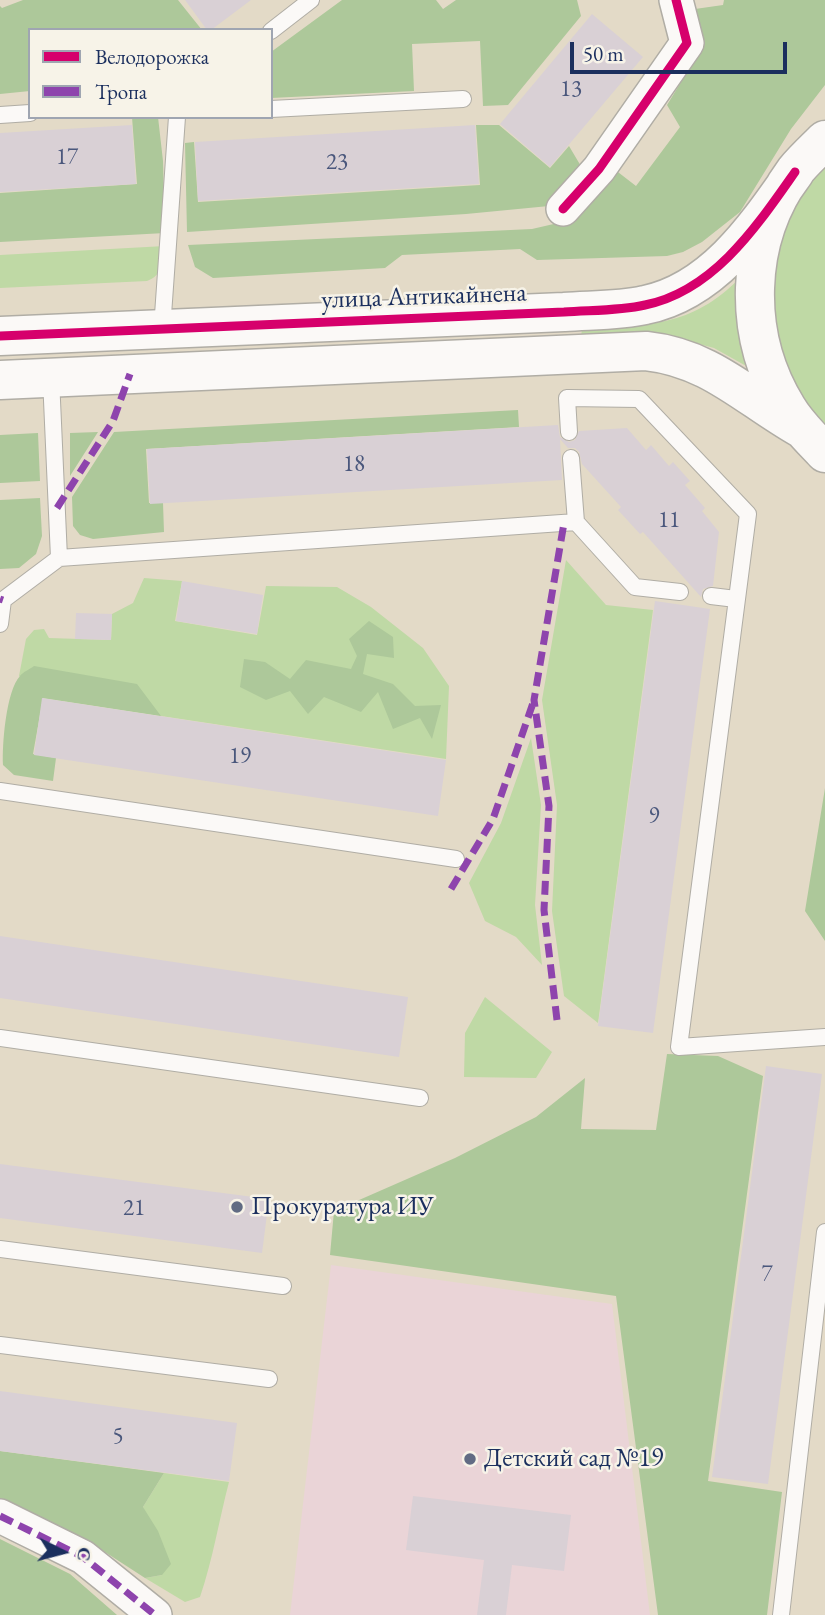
<!DOCTYPE html>
<html>
<head>
<meta charset="utf-8">
<style>
  body { margin:0 }
  #map { position:relative; width:825px; height:1615px; overflow:hidden; background:#e3dac7; font-family:"EB Garamond",serif }
  canvas { display:block }
  .legend { position:absolute; left:28px; top:28px; width:245px; height:91px; box-sizing:border-box; background:#f7f3e8; border:2px solid #9fa5b1; margin:0; padding:9px 12px; list-style:none; font-size:21px; color:#1b2f5e }
  .legend li { display:flex; align-items:center; gap:14px; height:35px }
  .legend b { width:35px; border:2px solid #9fa5b1 }
  .north { position:absolute; left:28px; top:1517px; width:70px; height:70px; -webkit-text-stroke:5px #f7f3e8; paint-order:stroke; rotate:96deg; font-size:19px; font-weight:700; line-height:28px; text-align:center; color:#1b2f5e }
  .north::after { content:''; display:block; margin:auto; width:24px; height:32px; background:#1b2f5e; clip-path:polygon(50% 0,100% 100%,50% 72%,0 100%) }
  .scale { position:absolute; left:570px; top:42px; width:217px; height:32px; box-sizing:border-box; border:4px solid #1b2f5e; border-top:0; padding-left:9px; font-size:21px; line-height:24px; white-space:nowrap; color:#1b2f5e; -webkit-text-stroke:5px #f7f3e8; paint-order:stroke }
</style>
</head>
<body>
<div id="map">
<canvas width="825" height="1615"></canvas>
<ul class="legend">
<li><b style="height:9px;background:#d6006c"></b>Велодорожка</li>
<li><b style="height:9px;background:#8e44ad"></b>Тропа</li>
</ul>
<div class="north">С</div>
<div class="scale">50 m</div>
</div>
<script>
const context = document.querySelector('canvas').getContext('2d');
context.lineJoin = 'round';
function paint(path, color) { context.fillStyle = color; context.fill(path, 'evenodd'); }
function trace(path, color, width, dash) { context.strokeStyle = color; context.lineWidth = width; context.lineCap = dash ? 'butt' : 'round'; context.setLineDash(dash || []); context.stroke(path); }
function label(font, color, halo, rows, align = 'center') {
  context.font = font + ' "EB Garamond",serif'; context.lineWidth = 5; context.setLineDash([]); context.textBaseline = 'middle'; context.strokeStyle = halo; context.fillStyle = color; for (const [text, x, y, turn = 0] of rows) {
    context.save(); context.translate(x, y); context.rotate((+turn || 0) * Math.PI / 180); context.textAlign = isNaN(turn) ? turn : align; if (halo) context.strokeText(text, 0, 0); context.fillText(text, 0, 0); context.restore();
  }
}
const built = new Path2D(`
  M331 1265 612 1304 650 1615H290Z`);
const green = new Path2D(`
  M825 160V426C776 378 762 304 779 240 782 226 792 213 799 201 806 186 813 172 825 160Z
  M165 246C163 262 163 275 147 281L0 288V255Z
  M741 277C736 310 737 336 748 367L714 348 661 334 581 338 582 328C650 324 689 329 741 277Z
  M566 560 606 605 653 610 598 1023 564 996 552 911 557 805 542 700Z
  M144 578 182 581 175 621 257 635 266 586 337 587 371 607 423 648 449 686 446 759 42 698 19 676 26 639 34 630 44 629 49 638 111 640 112 614 133 603Z
  M531 738 541 805 535 905 542 965 516 937 485 921 469 883 501 823Z
  M485 997 552 1052 536 1078 464 1077 465 1033Z
  M164 1473 229 1482C219 1520 213 1559 200 1597L185 1602 145 1578 162 1575 143 1507Z`);
const forest = new Path2D(`
  M23 0H178L202 30H30V91L0 94V6L2 8Z
  M342 0H436L443 9 456 0H577L581 16 508 105 483 106 480 41 412 44 414 91 271 98V52Z
  M724 0H825V85L791 129 740 212 702 242 683 252 667 256 537 260 520 249 402 255 385 268 213 278 195 267 188 245 532 229 571 220 614 169 636 186 680 127 667 105 703 46 695 9 723 5Z
  M132 117H158L163 161 165 233 0 242V193L137 184Z
  M476 125H499L550 168 569 146 585 173 549 206 466 214 187 232 185 143 194 142 198 202 480 185Z
  M518 410 519 427 146 449 149 503H163L164 532 93 539 80 535 73 526 72 497 114 432Z
  M98 432 70 476V433Z
  M38 433 40 481 0 483V435Z
  M40 498 42 536 36 554 19 568 0 569V500Z
  M369 621 393 637 394 658 367 654 363 674 393 684 415 706 441 705 432 739 420 718 393 729 378 692 361 712 324 697 308 714 290 691 266 700 240 687 244 659 265 662 290 679 306 660 351 669 357 656 349 639Z
  M34 666 137 684 161 716 43 698 33 754 56 758 53 781 14 775 3 765C2 745 6 691 20 676 23 672 30 669 34 666Z
  M825 788V941L805 911Z
  M667 1054 718 1056 763 1076 708 1481 782 1492 767 1615H658L616 1296 330 1255 334 1211 455 1158 536 1117 585 1078 581 1129 656 1130Z
  M0 1451 164 1473 143 1507 158 1531 171 1564 162 1575 145 1578 91 1543 0 1498Z
  M0 1539 70 1574 117 1615H0Z`);
const building = new Path2D(`
  M185 0H251L211 30H207Z
  M592 14 643 57 550 167 500 124Z
  M132 125 136 184 0 192V133Z
  M475 125 479 184 198 201 195 142Z
  M558 425 560 437 569 442 575 440 579 431 627 428 646 450 651 445 669 466 673 462 690 481 685 485 705 508 702 511 719 532 713 586 703 589 701 597 643 532 640 534 618 510 621 507 582 464 579 452 575 448H568L560 439 562 480 150 504 147 449Z
  M182 581 263 595 257 634 176 621Z
  M655 601 710 609 653 1033 598 1026Z
  M76 613 112 614 111 640 75 639Z
  M42 698 446 760 438 816 34 755Z
  M0 936 408 997 399 1057 0 998Z
  M766 1066 822 1074 768 1484 712 1477Z
  M0 1164 269 1199 262 1253 0 1218Z
  M0 1391 237 1423 229 1481 0 1451Z
  M413 1496 571 1515 564 1571 512 1565 506 1615H477L484 1560 406 1550Z`);
const lane = new Path2D(`
  M271 31 311 0
  M271 109 463 99
  M0 115 30 113
  M162 329 177 117
  M569 432 567 398 639 399 748 514 679 1047 825 1037
  M571 458 576 522 635 587 680 592
  M59 558 576 522
  M711 596 736 599
  M0 624 3 600 59 558 51 378
  M0 791 456 859
  M0 1038 420 1098
  M0 1249 283 1286
  M0 1345 269 1379
  M781 1615 825 1232`);
const street = new Path2D(`
  M563 209 599 169 687 43 676 0
  M0 1516 83 1557 155 1615`);
const secondary = new Path2D(`
  M825 140C815 150 804 160 795 171 744 240 742 335 787 408 797 425 811 438 825 453
  M0 336 564 312C590 310 619 311 645 305 714 291 757 226 795 172
  M0 380 646 351C711 358 747 398 802 429`);
const quiet = new Path2D(`
  M57 508 113 421 130 374
  M0 599 3 600
  M451 889 493 819 533 703
  M557 1020 544 910 549 806 534 700 564 523
  M0 1516 83 1557 155 1615`);
const cycleway = new Path2D(`
  M563 209 599 169 687 43 676 0
  M0 336 564 312C590 310 619 311 645 305 714 291 757 226 795 172`);
const markers = [
  [237,1207,7,"#616b83"],
  [470,1459,7,"#616b83"]
];
const numberNames = [
  ["13",571,90],
  ["17",67,158],
  ["23",337,163],
  ["18",354,465],
  ["11",669,521],
  ["19",240,757],
  ["9",654,817],
  ["21",134,1209],
  ["7",767,1275],
  ["5",118,1437]
];
const streetNames = [
  ["улица Антикайнена",424,297,-2]
];
const poiNames = [
  ["Прокуратура ИУ",251,1207],
  ["Детский сад №19",484,1459]
];
paint(built, '#ead4d7');
paint(green, '#bfd9a5');
paint(forest, '#adc89a');
paint(building, '#d9d0d5');
trace(lane, '#b0ada5', 18);
trace(street, '#b0ada5', 36);
trace(secondary, '#b0ada5', 41);
trace(lane, '#fbf9f7', 16);
trace(street, '#fbf9f7', 33);
trace(secondary, '#fbf9f7', 38);
trace(quiet, '#8e44ad', 7, [14, 7]);
trace(cycleway, '#d6006c', 9);
for (const [x, y, r, color] of markers) { const dot = new Path2D(); dot.arc(x, y, r, 0, 2 * Math.PI); context.fillStyle = color; context.fill(dot); trace(dot, '#f7f3e8', 2.5); }
label('23px', '#4a577c', null, numberNames);
label('26px', '#1b2f5e', '#f7f3e8', streetNames);
label('26px', '#1b2f5e', '#f7f3e8', poiNames, 'left');
</script>
</body>
</html>
